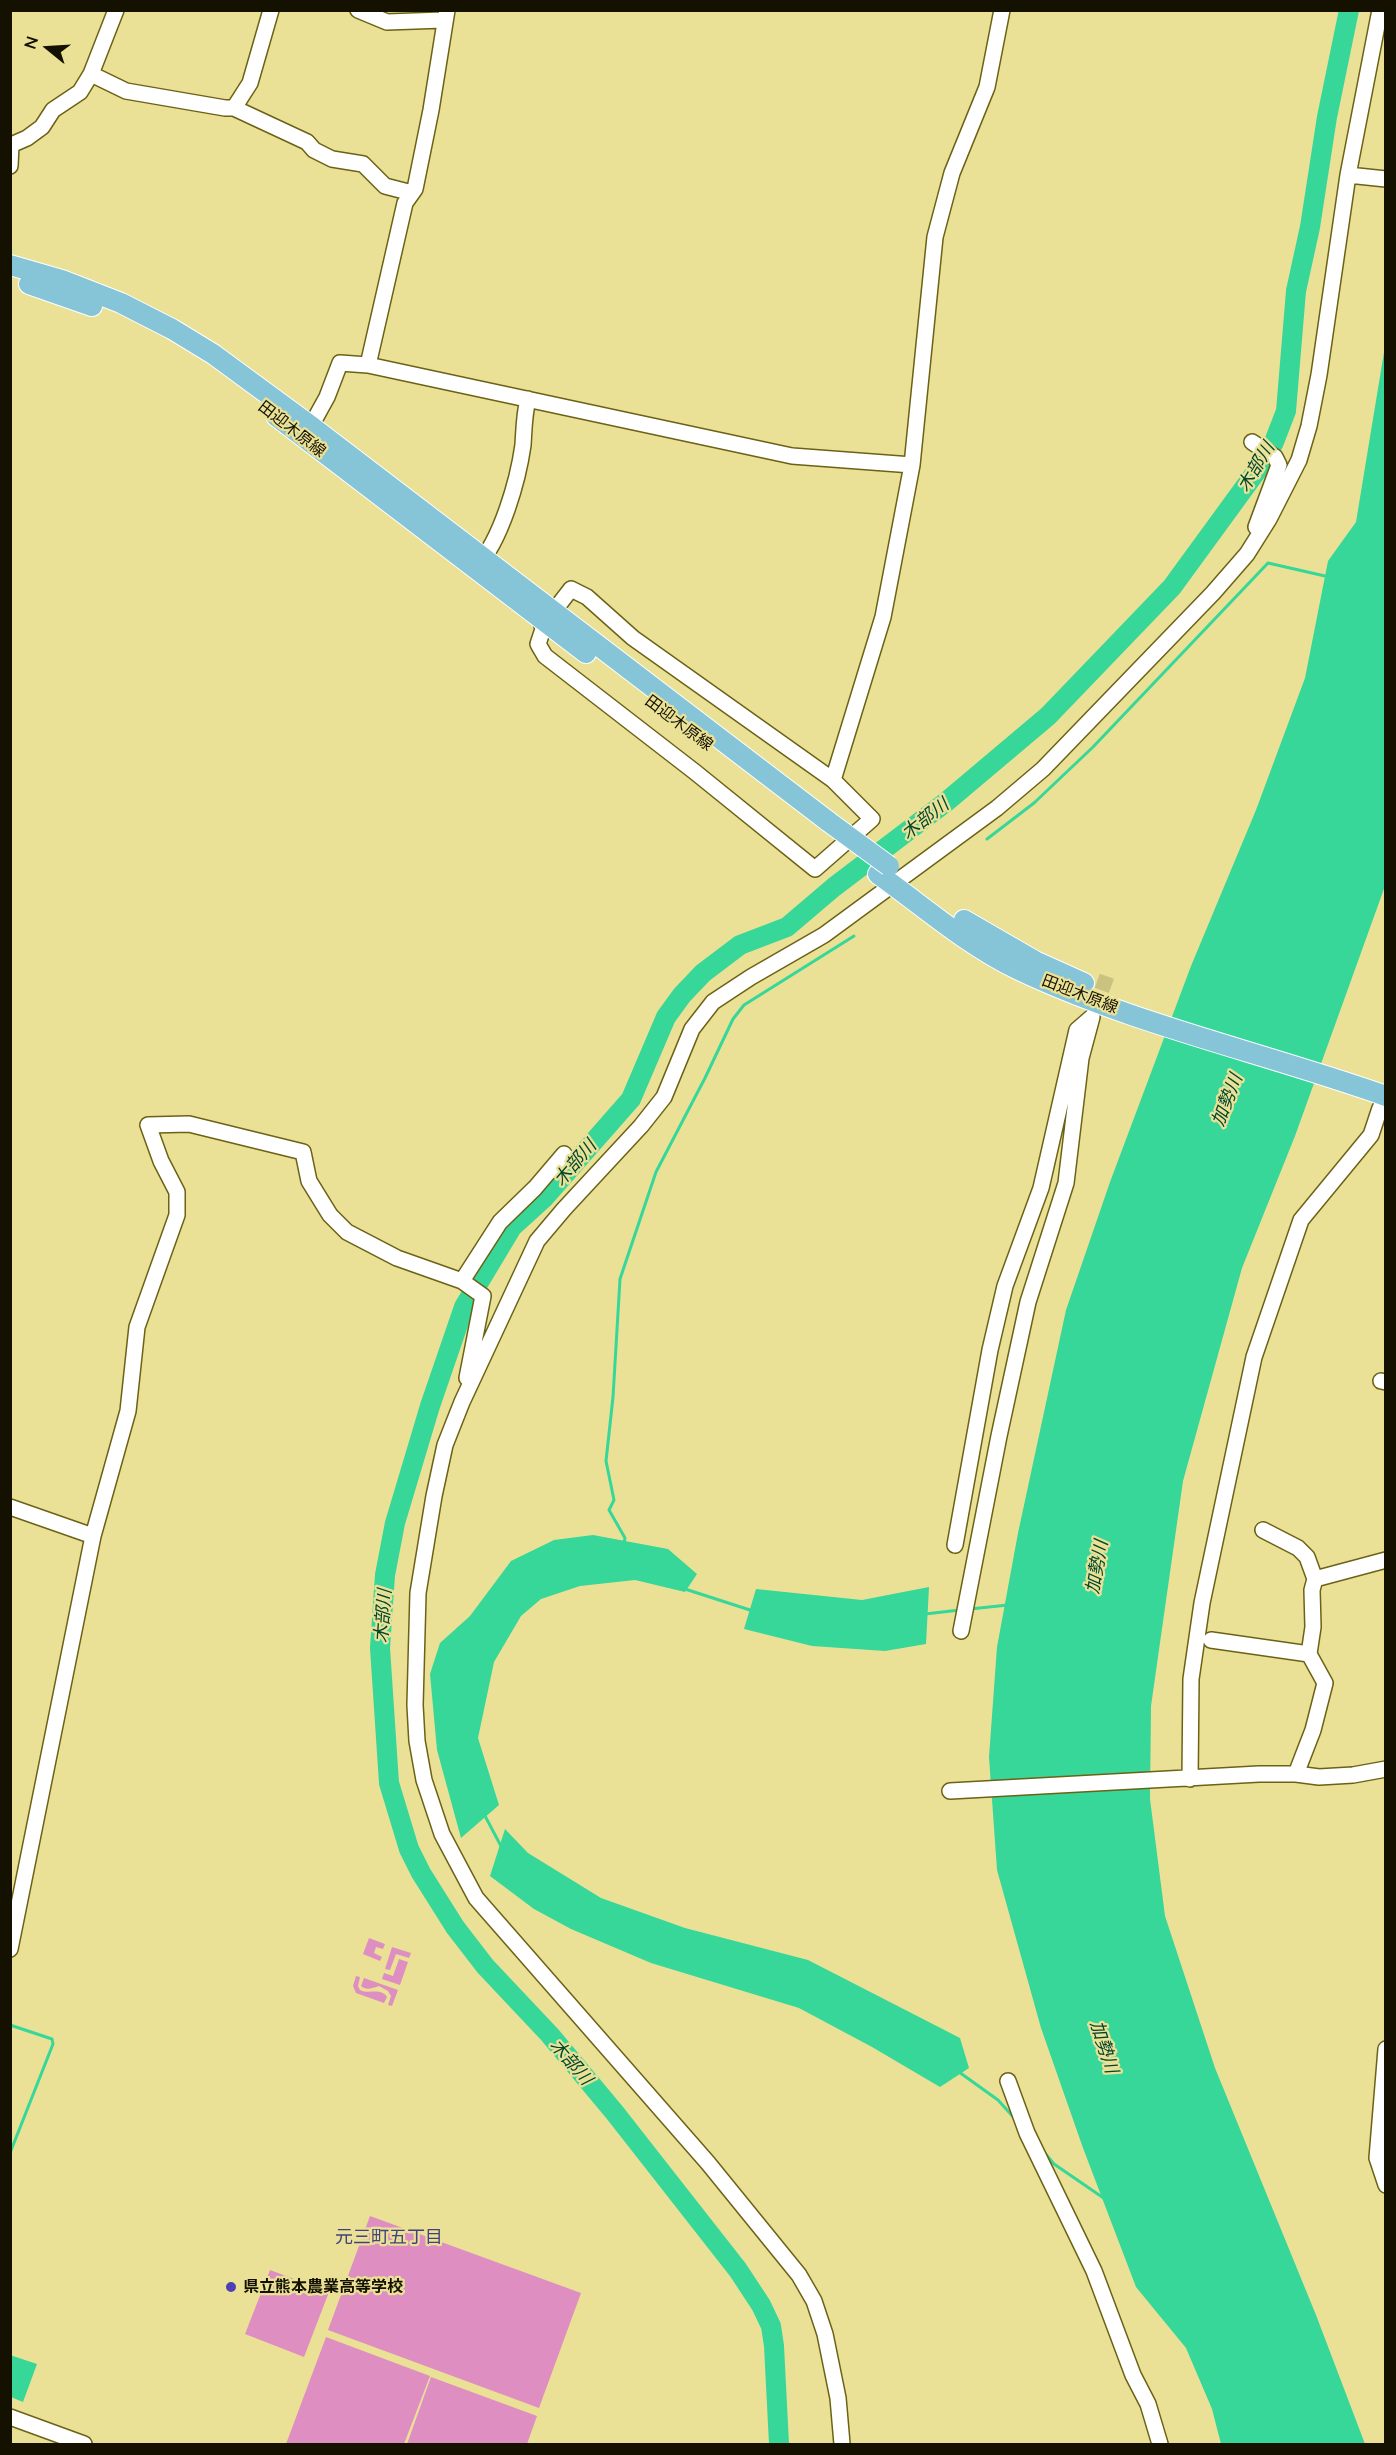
<!DOCTYPE html>
<html>
<head>
<meta charset="utf-8">
<style>
  body { margin:0 }
  #map { position:relative; width:1396px; height:2455px; overflow:hidden; background:#eae197; font-family:Lato,sans-serif }
  canvas { display:block }
  .frame { position:absolute; inset:0; border:12px solid #151100; pointer-events:none }
  .north { position:absolute; left:18px; top:18px; width:60px; height:60px; -webkit-text-stroke:4px #eae197; paint-order:stroke; rotate:288deg; font-size:16px; font-weight:700; line-height:24px; text-align:center; color:#151100 }
  .north::after { content:''; display:block; margin:auto; width:21px; height:27px; background:#151100; clip-path:polygon(50% 0,100% 100%,50% 72%,0 100%) }
</style>
</head>
<body>
<div id="map">
<canvas width="1396" height="2455"></canvas>
<div class="frame"></div>
<div class="north">N</div>
</div>
<script>
const context = document.querySelector('canvas').getContext('2d');
context.lineJoin = 'round';
function paint(path, color) { context.fillStyle = color; context.fill(path, 'evenodd'); }
function trace(path, color, width, dash) { context.strokeStyle = color; context.lineWidth = width; context.lineCap = dash ? 'butt' : 'round'; context.setLineDash(dash || []); context.stroke(path); }
function label(font, color, halo, rows, align = 'center') {
  context.font = font + ' Lato,"Noto Sans JP",sans-serif'; context.lineWidth = 4.5; context.setLineDash([]); context.textBaseline = 'middle'; context.strokeStyle = halo; context.fillStyle = color; for (const [text, x, y, turn = 0] of rows) {
    context.save(); context.translate(x, y); context.rotate((+turn || 0) * Math.PI / 180); context.textAlign = isNaN(turn) ? turn : align; if (halo) context.strokeText(text, 0, 0); context.fillText(text, 0, 0); context.restore();
  }
}
const green = new Path2D(`
  M369 1938 385 1944 383 1949 376 1947 374 1953 382 1957 380 1961 363 1954Z
  M392 1947 411 1953 409 1958 396 1954 390 1970 385 1969Z
  M399 1959 408 1962 400 1985 382 1979 384 1973 393 1976Z
  M356 1976 360 1977 358 1986 360 1990C369 1995 380 1987 387 1997L384 2003 356 1993 353 1986Z
  M364 1978 398 1990 392 2006 388 2005 391 1996 388 1991 379 1986C373 1988 366 1991 361 1986Z
  M370 2216 581 2293 539 2408 328 2330Z
  M270 2270 329 2292 304 2357 245 2334Z
  M326 2337 430 2376 404 2444H286Z
  M431 2377 537 2416 527 2444H407Z`);
const water = new Path2D(`
  M1385 346V886L1295 1136 1242 1268 1183 1481 1151 1706 1150 1799 1165 1916 1215 2068 1316 2315 1365 2444H1221L1212 2409 1186 2348 1136 2287 1083 2148 1041 2028 997 1870 989 1757 997 1647 1018 1533 1066 1310 1110 1182 1191 966 1256 810 1305 678 1328 561 1356 522Z
  M593 1535 668 1549 697 1574 685 1592 635 1580 580 1586 541 1599 521 1616 494 1662 478 1738 499 1805 461 1838 437 1750 430 1674 440 1643 470 1616 511 1561 554 1540Z
  M929 1587 926 1644 885 1651 812 1646 744 1629 756 1589 862 1600Z
  M505 1829 528 1853 601 1898 685 1928 808 1960 960 2038 969 2068 940 2087 872 2047 799 2008 651 1963 571 1929 534 1909 490 1876Z
  M10 2355 37 2364 23 2402 11 2397Z`);
const stream = new Path2D(`
  M987 839 1034 803 1093 747 1268 563 1325 576
  M624 1543 625 1538 609 1510 614 1500 606 1461 613 1397 620 1279 656 1172 705 1078 733 1019 744 1005 854 936
  M685 1589 753 1611
  M970 1609 1008 1605
  M925 1614 960 1610
  M484 1814 502 1848
  M10 2025 52 2039 53 2044 10 2153
  M959 2072 998 2100 1016 2120
  M1044 2152 1054 2164 1105 2199`);
const river = new Path2D(`
  M779 2444 774 2346 771 2326 761 2305 738 2270 615 2113 550 2035 485 1966 455 1927 421 1873 409 1849 389 1783 380 1648 385 1575 395 1523 430 1406 464 1307 512 1227 545 1197 631 1099 666 1017 682 995 703 973 740 945 787 927 834 887 946 802 1048 716 1172 587 1261 465 1274 442 1286 411 1296 291 1310 227 1327 117 1349 10`);
const minorTunnel = new Path2D(`
  M1094 1012 1107 976`);
const minor = new Path2D(`
  M358 10 387 22 443 20
  M91 74 126 91 225 108H234L250 83 271 10
  M234 108 307 142 314 150 332 159 363 164 385 186 412 193
  M10 166 11 145 27 138 42 127 53 110 80 92 91 74 116 10
  M1348 175 1386 179
  M368 365 405 203 415 189 431 110 447 10
  M308 437 311 426 327 397 340 363 368 365 792 456 912 465
  M1252 442 1275 457 1279 465 1256 527
  M477 566C501 540 518 481 523 445 524 430 524 415 528 399
  M540 618 543 629 538 644 545 656 695 772 815 869 872 819 833 780 633 638 587 597 571 589 554 611
  M833 780 883 617 912 465 935 237 952 173 987 87 1002 10
  M462 1281 500 1222 535 1188 564 1154
  M1381 1381 1386 1382
  M10 1507 93 1536
  M1263 1530 1298 1548 1307 1557 1315 1579
  M955 1545 990 1350 1005 1286 1041 1188 1077 1030 1092 1017
  M961 1631 999 1436 1028 1302 1066 1183 1081 1058 1092 1017
  M1211 1640 1309 1654
  M1296 1774 1313 1730 1325 1683 1309 1654 1313 1627 1312 1590 1315 1579 1386 1560
  M1190 1779 1191 1679 1202 1603 1254 1357 1301 1220 1371 1135 1380 1108
  M950 1791 1259 1774H1296L1319 1777 1353 1775 1386 1769
  M10 1949 93 1536 128 1411 137 1327 177 1215V1192L161 1161 148 1125 189 1124 303 1152 309 1181 330 1215 347 1232 397 1258 462 1281 483 1296 467 1378
  M1386 2049 1377 2158 1386 2185
  M1008 2081 1027 2133 1094 2271 1133 2375 1148 2404 1160 2444
  M10 2417 84 2444
  M842 2444 838 2398 825 2334 814 2301 799 2275 708 2163 476 1898 442 1834 424 1780 417 1741 415 1705 418 1593 434 1496 445 1445 462 1402 537 1241 564 1209 641 1126 664 1097 692 1029 713 1002 751 977 824 935 997 808 1043 769 1213 593 1247 554 1269 519 1299 460 1309 426 1319 375 1348 175 1380 10`);
const major = new Path2D(`
  M10 265 62 280 121 303 172 329 213 354 311 426 829 822
  M29 284 92 306
  M276 416 586 653
  M878 874C923 906 967 945 1017 969 1132 1024 1265 1053 1386 1096
  M964 920 1035 961 1084 983`);
const majorBridge = new Path2D(`
  M829 822 889 866`);
const markers = [
  [231,2287,6,"#4d40b7"]
];
const streetNames = [
  ["田迎木原線",292,429,38],
  ["田迎木原線",679,723,37],
  ["田迎木原線",1080,994,21]
];
const poiNames = [
  ["県立熊本農業高等学校",243,2287]
];
const waterNames = [
  ["木部川",1256,467,-59],
  ["木部川",925,819,-38],
  ["加勢川",1227,1100,-69],
  ["木部川",575,1163,-49],
  ["加勢川",1097,1567,-80],
  ["木部川",383,1616,-86],
  ["加勢川",1104,2047,72],
  ["木部川",571,2062,49]
];
const neighbourhoodNames = [
  ["元三町五丁目",389,2237]
];
paint(green, '#de8ec1');
paint(water, '#36d798');
trace(stream, '#36d798', 3);
trace(river, '#36d798', 20);
trace(minorTunnel, '#cac280', 15, [15, 8]);
trace(minor, '#6b6215', 18);
trace(major, '#fff', 22);
trace(minor, '#fff', 15);
trace(major, '#86c5d8', 20);
trace(majorBridge, '#fff', 22, []);
trace(majorBridge, '#86c5d8', 20);
for (const [x, y, r, color] of markers) { const dot = new Path2D(); dot.arc(x, y, r, 0, 2 * Math.PI); context.fillStyle = color; context.fill(dot); trace(dot, '#eae197', 2); }
label('16px', '#151100', '#eae197', streetNames);
label('bold 16px', '#151100', '#eae197', poiNames, 'left');
label('italic 18px', '#01452d', '#eae197', waterNames);
label('18px', '#43427f', '#eae197', neighbourhoodNames);
</script>
</body>
</html>
